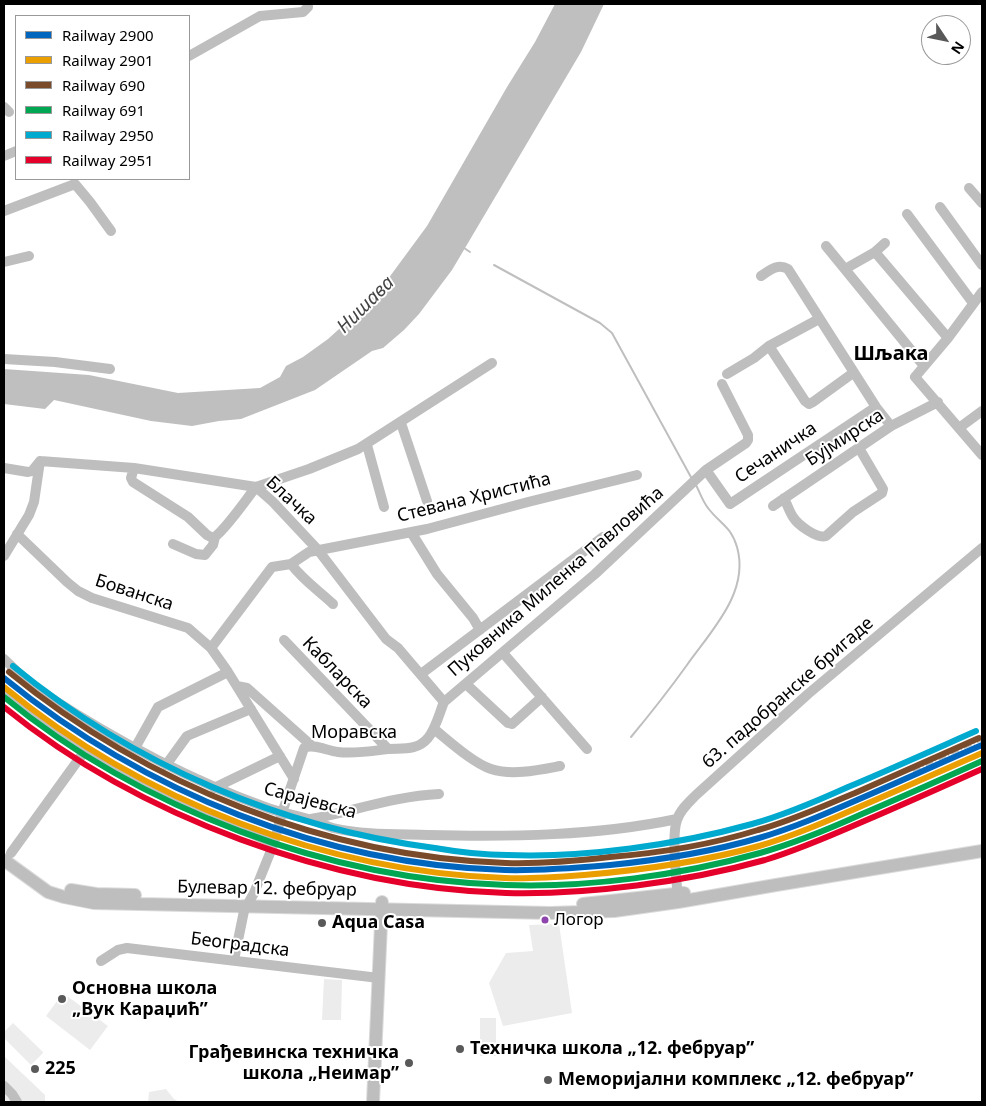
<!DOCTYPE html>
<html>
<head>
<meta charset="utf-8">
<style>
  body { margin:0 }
  #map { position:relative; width:986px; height:1106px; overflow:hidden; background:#fff; font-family:"Noto Sans",sans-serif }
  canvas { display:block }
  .frame { position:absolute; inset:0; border:5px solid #000; pointer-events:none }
  .legend { position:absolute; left:15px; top:15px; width:175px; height:165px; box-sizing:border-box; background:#fff; border:1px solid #999; margin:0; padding:6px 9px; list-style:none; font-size:15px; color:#000 }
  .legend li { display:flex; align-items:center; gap:10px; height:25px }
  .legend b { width:25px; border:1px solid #999 }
  .north { position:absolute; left:921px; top:15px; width:50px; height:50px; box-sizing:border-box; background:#fff; border:1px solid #999; border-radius:50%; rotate:124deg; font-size:14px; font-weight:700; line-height:20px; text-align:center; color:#000 }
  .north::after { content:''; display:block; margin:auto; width:18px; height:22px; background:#595959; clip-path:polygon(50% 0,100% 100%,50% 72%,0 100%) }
</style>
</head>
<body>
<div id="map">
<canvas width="986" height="1106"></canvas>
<div class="frame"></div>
<ul class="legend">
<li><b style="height:6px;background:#0065bd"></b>Railway 2900</li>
<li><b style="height:6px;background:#eb9e00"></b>Railway 2901</li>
<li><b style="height:6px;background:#7a4b2a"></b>Railway 690</li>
<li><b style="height:6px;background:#00a651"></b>Railway 691</li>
<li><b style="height:6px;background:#00a9ce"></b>Railway 2950</li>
<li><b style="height:6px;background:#e4002b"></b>Railway 2951</li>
</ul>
<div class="north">N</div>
</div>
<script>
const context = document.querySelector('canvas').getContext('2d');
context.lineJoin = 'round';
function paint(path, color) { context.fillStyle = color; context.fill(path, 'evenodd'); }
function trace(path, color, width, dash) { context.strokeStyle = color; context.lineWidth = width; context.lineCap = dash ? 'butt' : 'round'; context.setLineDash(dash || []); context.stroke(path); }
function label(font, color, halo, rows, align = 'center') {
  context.font = font + ' "Noto Sans",sans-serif'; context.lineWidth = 4; context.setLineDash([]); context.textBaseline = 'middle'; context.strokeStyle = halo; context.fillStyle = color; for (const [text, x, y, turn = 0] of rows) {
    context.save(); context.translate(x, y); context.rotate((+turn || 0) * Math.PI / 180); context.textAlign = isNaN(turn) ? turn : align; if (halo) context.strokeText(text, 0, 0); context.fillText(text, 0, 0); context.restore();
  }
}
const green = new Path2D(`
  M559 924 572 1013 503 1026 489 983 506 953 533 951 529 925Z
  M324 979 342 980 341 1020H322Z
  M63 993 108 1026 90 1050 46 1016Z
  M480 1018H496V1056H480Z
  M13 1023 43 1052V1053L31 1065 4 1038V1032Z
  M4 1056 45 1095V1102H4Z
  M166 1089 174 1099 179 1102H148L149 1092Z`);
const water = new Path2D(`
  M555 4H604L581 52 452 270 419 314 404 330 383 348 372 351 315 390 241 419 219 421 192 426 151 421 54 400 45 409 4 404V369L89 375 178 393 260 388 280 377 286 366 303 357 328 339 359 311 388 279 427 226 507 87 535 42Z`);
const stream = new Path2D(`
  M464 248 470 252
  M494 265 600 323 612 333 692 479
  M631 737C651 713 669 690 687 665 711 631 750 592 737 547 731 526 720 524 708 508 703 502 700 493 696 485`);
const minor = new Path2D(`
  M189 56 260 16 303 12 308 7V4
  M4 107 9 112
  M4 156 16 151
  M969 188 982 203
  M940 207 982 265
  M4 211 75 184 90 202 111 231
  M907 214 973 303
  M826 246 924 366
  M875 252 948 338
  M4 262 29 256
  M845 269 875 252 885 243
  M761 276C770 270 778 263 788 269L876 407 891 426
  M982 292 948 338 915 377 982 455
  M769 346 805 401 809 404 813 402 853 373
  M4 359 55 362 110 369
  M727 374 754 358 769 346 819 319
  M401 423 427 501
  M959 428 982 411
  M367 445 384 507
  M40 461 134 468 256 487 273 502 318 550 386 639 398 648 444 702
  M4 468 28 472 32 471 40 461
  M134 468 131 478 133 482 188 517 207 535 213 538C224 532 247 498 256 487
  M706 470 730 504 876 407
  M256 487 309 469 358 449 492 363
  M784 498C787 504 789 511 793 517 798 525 817 539 826 536L853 512 882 493 883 489 859 448
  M773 506 891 426 938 402
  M411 532 437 574 473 618 480 630
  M17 534 67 582 78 591 92 598 188 628 211 648 228 672 294 779
  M173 544 196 554 205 555 213 545 215 537
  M4 556 29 515 34 502 40 461
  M291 564C303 580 318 590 333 604
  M284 640 388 749
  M211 648 272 567 291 564 309 552 427 529 528 502 637 475
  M503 653 587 749
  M4 659 28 682 46 695C115 740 187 779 265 807 280 813 296 815 312 820 319 822 326 826 333 828 363 835 397 834 428 835 511 837 596 836 677 819
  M421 674 603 537
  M466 684 508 723 512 724 542 697
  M237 686 247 688 312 746
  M4 690C29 712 56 735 85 753 146 789 209 817 274 843
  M444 702 595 574 706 470 746 443 748 440V435L722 384
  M434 729C449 741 473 763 491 769 512 776 539 770 560 766
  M135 748 158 707 228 672
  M166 765 187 736 251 709
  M214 788 280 756
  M311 819C354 811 395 796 439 794
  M11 853 84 752
  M678 901C677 881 671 837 677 820 680 810 689 802 696 795L808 694 982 548
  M234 960 244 911 254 893 274 843 282 813 304 748C314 743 327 751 338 752 354 754 372 751 388 749 403 748 417 751 428 738 436 728 439 714 444 702
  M101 961 118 950 127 948 379 978
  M4 1086 12 1094 17 1102`);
const major = new Path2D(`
  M4 860 48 892 64 897 94 903 550 913 614 911 678 902 776 885 982 851
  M71 890 96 894 135 895
  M583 904 684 893
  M373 1102 382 902`);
const rail = new Path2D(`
  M913 771 982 740`);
const rail1 = new Path2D(`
  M4 678C144 792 323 865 505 870 540 871 575 868 610 865 660 860 711 852 759 838 793 828 825 814 857 800 899 782 940 763 982 745`);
const rail2 = new Path2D(`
  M4 687C142 801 326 872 505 878 531 879 558 877 584 875 643 870 702 862 759 846 793 836 825 822 857 808 899 790 941 771 982 753`);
const rail3 = new Path2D(`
  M9 672C147 785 326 857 506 863 540 864 575 861 610 857 660 853 710 845 758 830 791 821 823 806 855 793 896 775 938 756 979 738`);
const rail4 = new Path2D(`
  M4 697C140 809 329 880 506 885 587 888 682 875 760 853 795 843 829 829 862 814 902 797 942 779 982 761`);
const rail5 = new Path2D(`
  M13 666C134 765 280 828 435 848 458 852 482 855 507 855 584 858 677 845 752 824 785 815 817 801 848 787 891 769 933 750 976 731`);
const rail6 = new Path2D(`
  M4 707C139 817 332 888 506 893 588 895 686 882 765 860 798 850 830 836 862 822 902 805 942 787 982 769`);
const markers = [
  [545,920,4.5,"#8e44ad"],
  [322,923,5,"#595959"],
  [62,999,5,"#595959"],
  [460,1049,5,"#595959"],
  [409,1063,5,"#595959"],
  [35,1069,5,"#595959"],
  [548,1080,5,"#595959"]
];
const busNames = [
  ["Логор",554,920]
];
const streetNames = [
  ["Бујмирска",845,438,-33],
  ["Сечаничка",776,453,-34],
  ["Стевана Христића",474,498,-14],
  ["Блачка",291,501,43],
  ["Пуковника Миленка Павловића",556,582,-41],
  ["Бованска",134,593,18],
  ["Кабларска",337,673,46],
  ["63. падобранске бригаде",788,693,-41],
  ["Моравска",354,733],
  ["Сарајевска",310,801,15],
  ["Булевар 12. фебруар",267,889,1],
  ["Београдска",240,945,7]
];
const poiNames = [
  ["Aqua Casa",332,923],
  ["Основна школа",72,989],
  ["„Вук Караџић”",72,1010],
  ["Техничка школа „12. фебруар”",470,1049],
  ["Грађевинска техничка",399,1053,"right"],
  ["школа „Неимар”",399,1074,"right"],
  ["225",45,1069],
  ["Меморијални комплекс „12. фебруар”",558,1080]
];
const waterNames = [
  ["Нишава",366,305,-45]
];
const quarterNames = [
  ["Шљака",891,354]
];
paint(green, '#ececec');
paint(water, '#bfbfbf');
trace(stream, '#bfbfbf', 2);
trace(major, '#dbdbdb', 14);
trace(minor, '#bebebe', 10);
trace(major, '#bebebe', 12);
trace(rail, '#bebebe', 2, [8, 2.5, 1, 2.5]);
trace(rail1, '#0065bd', 6);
trace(rail2, '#eb9e00', 6);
trace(rail3, '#7a4b2a', 6);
trace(rail4, '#00a651', 6);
trace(rail5, '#00a9ce', 6);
trace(rail6, '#e4002b', 6);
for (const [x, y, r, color] of markers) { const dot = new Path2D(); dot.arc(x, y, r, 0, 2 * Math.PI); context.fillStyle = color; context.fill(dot); trace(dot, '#fff', 2); }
label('17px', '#000', '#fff', busNames, 'left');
label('18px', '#000', '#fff', streetNames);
label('bold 18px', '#000', '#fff', poiNames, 'left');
label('italic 19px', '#444', '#fff', waterNames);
label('bold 20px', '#000', '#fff', quarterNames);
</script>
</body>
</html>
